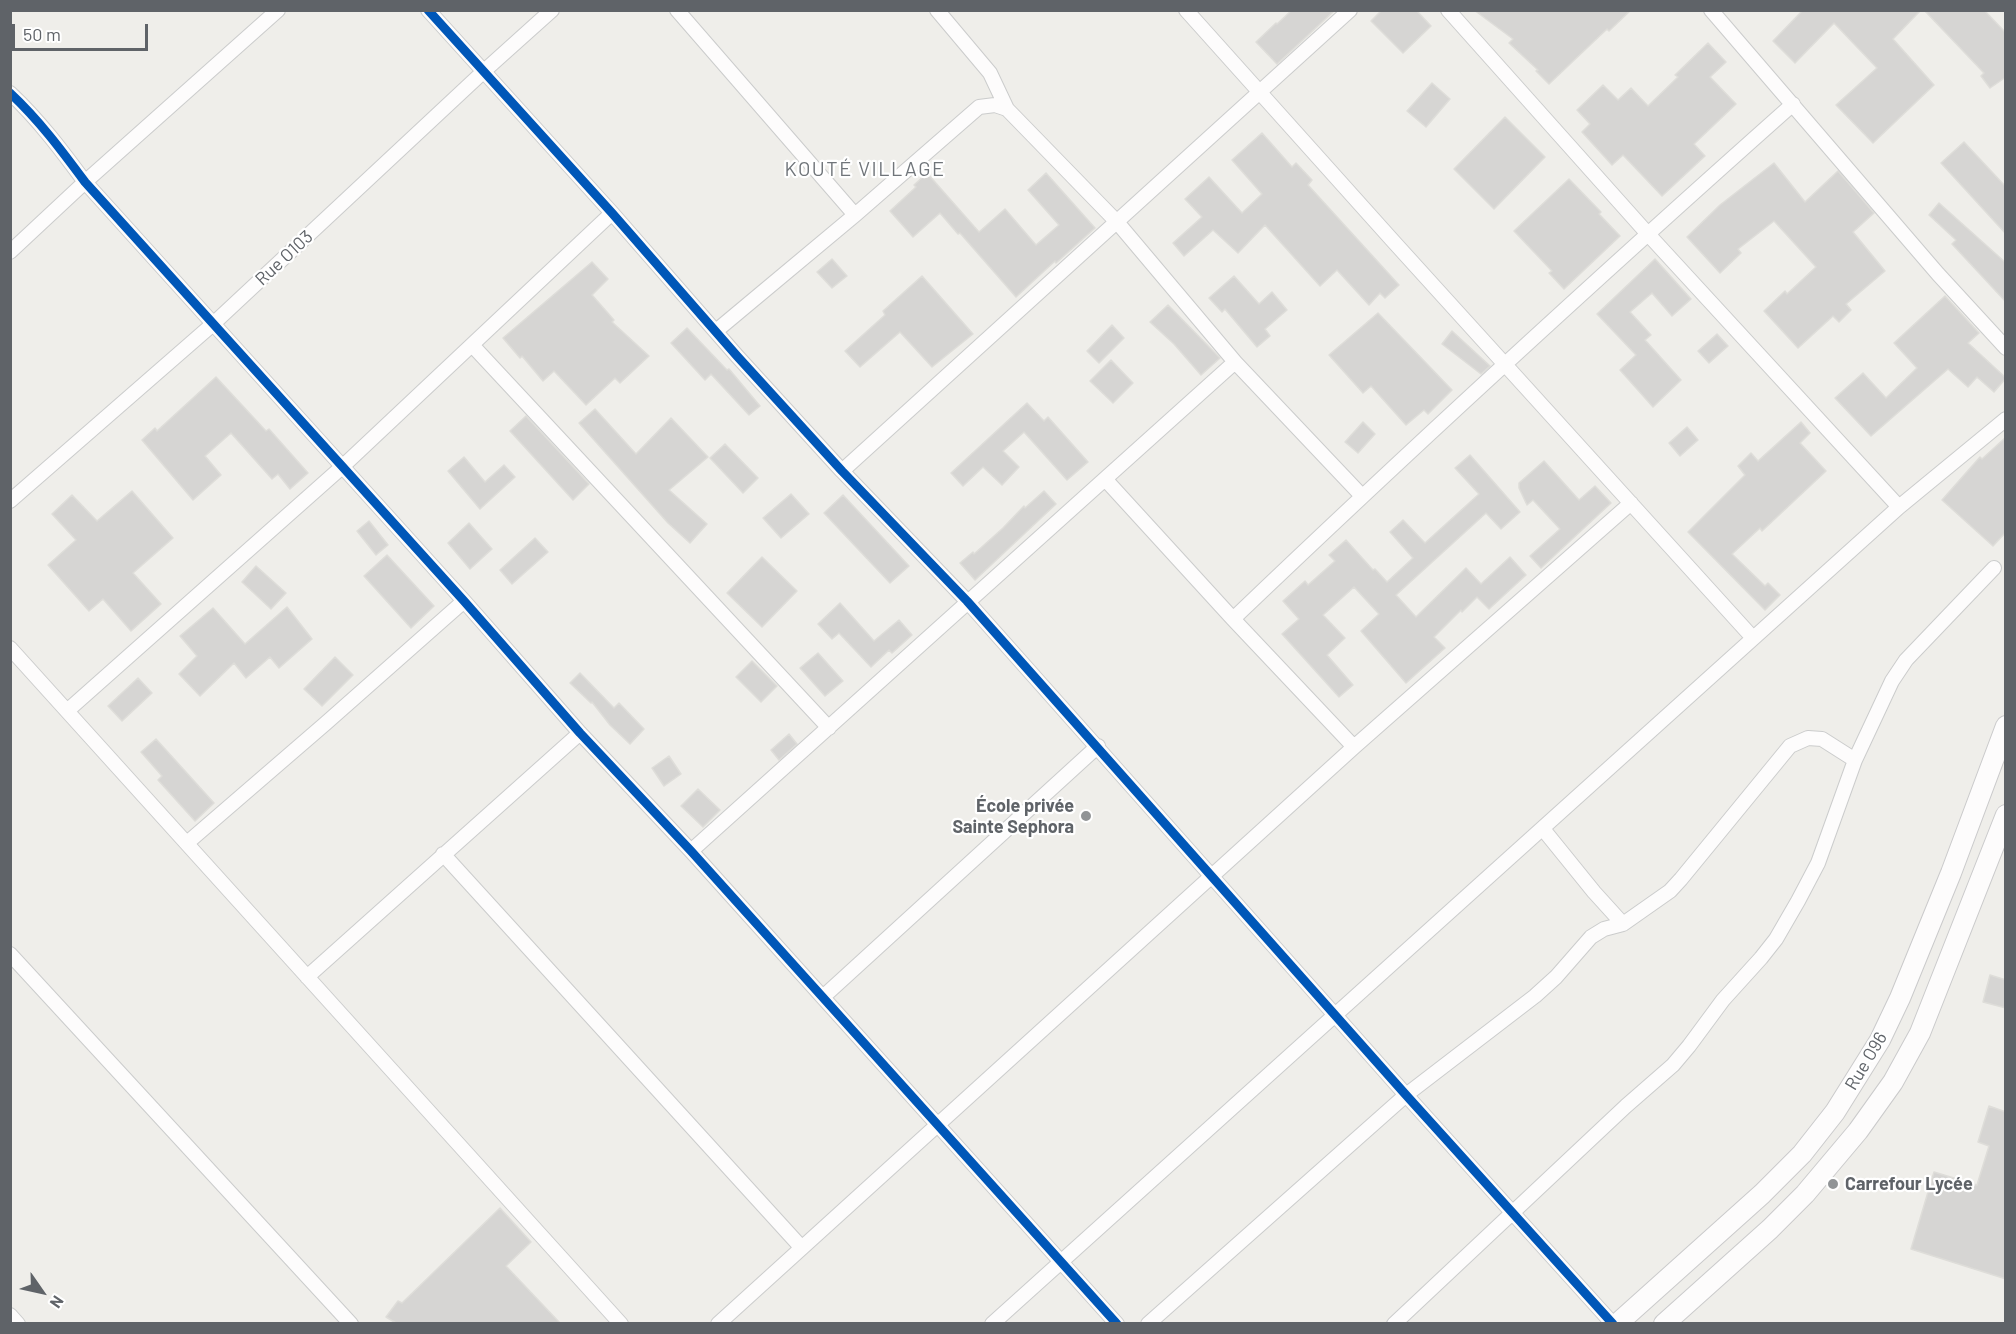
<!DOCTYPE html>
<html>
<head>
<meta charset="utf-8">
<style>
  body { margin:0 }
  #map { position:relative; width:2016px; height:1334px; overflow:hidden; background:#efeeea; font-family:Barlow,sans-serif }
  canvas { display:block }
  .frame { position:absolute; inset:0; border:12px solid #5f6368; pointer-events:none }
  .north { position:absolute; left:12px; top:1262px; width:60px; height:60px; -webkit-text-stroke:4px #fff; paint-order:stroke; rotate:124deg; font-size:16px; font-weight:700; line-height:24px; text-align:center; color:#5f6368 }
  .north::after { content:''; display:block; margin:auto; width:21px; height:27px; background:#5f6368; clip-path:polygon(50% 0,100% 100%,50% 72%,0 100%) }
  .scale { position:absolute; left:12px; top:24px; width:136px; height:27px; box-sizing:border-box; border:3px solid #5f6368; border-top:0; padding-left:8px; font-size:18px; line-height:21px; white-space:nowrap; color:#5f6368; -webkit-text-stroke:4px #fff; paint-order:stroke }
</style>
</head>
<body>
<div id="map">
<canvas width="2016" height="1334"></canvas>
<div class="frame"></div>
<div class="north">N</div>
<div class="scale">50 m</div>
</div>
<script>
const context = document.querySelector('canvas').getContext('2d');
context.lineJoin = 'round';
function paint(path, color) { context.fillStyle = color; context.fill(path, 'evenodd'); }
function trace(path, color, width, dash) { context.strokeStyle = color; context.lineWidth = width; context.lineCap = dash ? 'butt' : 'round'; context.setLineDash(dash || []); context.stroke(path); }
function label(font, color, halo, rows, align = 'center') {
  context.font = font + ' Barlow,sans-serif'; context.lineWidth = 4.5; context.setLineDash([]); context.textBaseline = 'middle'; context.strokeStyle = halo; context.fillStyle = color; for (const [text, x, y, turn = 0] of rows) {
    context.save(); context.translate(x, y); context.rotate((+turn || 0) * Math.PI / 180); context.textAlign = isNaN(turn) ? turn : align; if (halo) context.strokeText(text, 0, 0); context.fillText(text, 0, 0); context.restore();
  }
}
const building = new Path2D(`
  M1292 10H1335L1277 64 1256 42 1276 23 1277 24Z
  M1382 10H1416L1431 26 1403 53 1371 21Z
  M1474 10H1631L1609 31 1607 29 1549 84 1536 71 1538 70 1509 43 1513 39Z
  M1803 10H1921L1893 39 1934 85 1873 143 1836 105 1877 68 1834 23 1795 63 1773 41Z
  M1924 10H1984L2006 33V77L1990 88 1981 76 1984 73Z
  M1708 43 1726 62 1710 77 1736 104 1694 144 1705 156 1662 196 1623 155 1612 165 1582 132 1590 124 1577 110 1603 85 1618 100 1631 88 1648 106 1678 77 1675 75Z
  M1432 83 1450 99 1426 127 1407 111Z
  M1505 117 1545 157 1494 209 1454 169Z
  M1262 133 1292 167 1296 163 1312 180 1308 185 1399 285 1385 298 1380 293 1369 305 1337 270 1320 286 1265 225 1238 253 1213 230 1184 256 1173 243 1202 217 1185 199 1209 177 1242 213 1262 194 1232 160Z
  M1964 142 2006 187V234L1941 163Z
  M1774 163 1805 202 1838 171 1874 213 1853 232 1885 271 1846 304 1851 310 1839 322 1833 316 1798 348 1764 311 1785 291 1787 294 1816 267 1774 221 1738 249 1741 253 1720 273 1687 237 1720 205Z
  M927 173 979 232 1005 209 1036 245 1059 225 1028 190 1046 173 1095 228 1056 263 1055 261 1016 297 960 233 958 234 940 213 913 237 890 211 916 187 914 185Z
  M1569 179 1601 212 1599 214 1620 236 1564 289 1549 273 1552 271 1514 231Z
  M1939 203 2006 263V302L1952 244 1956 240 1929 215Z
  M832 259 847 276 832 288 817 272Z
  M1655 259 1691 299 1672 316 1652 293 1630 312 1651 335 1645 340 1681 380 1653 407 1620 370 1636 355 1597 314Z
  M592 262 608 279 592 295 614 320 612 322 649 356 620 383 615 378 586 405 554 371 543 381 522 356 520 358 503 338Z
  M922 276 973 334 932 367 900 332 860 367 845 351 885 315 883 311Z
  M1234 276 1259 304 1272 292 1287 310 1265 329 1270 336 1257 347 1225 309 1222 312 1209 298Z
  M1945 296 1979 333 1968 343 2006 378 1994 392 1977 377 1968 387 1948 369 1871 436 1835 398 1863 373 1886 398 1917 368 1894 343Z
  M1168 305 1220 358 1201 375 1174 344 1150 322Z
  M1378 313 1452 390 1428 414 1424 410 1406 425 1371 386 1363 393 1329 355Z
  M1112 325 1124 338 1099 363 1087 351Z
  M687 328 727 370 729 369 760 406 749 415 711 374 705 380 671 343Z
  M1452 331 1490 366 1481 374 1442 344Z
  M1717 334 1728 346 1709 363 1698 351Z
  M1111 360 1133 383 1113 403 1090 381Z
  M216 377 266 431 269 429 308 473 290 489 278 474 272 479 231 433 205 456 221 475 193 500 142 440 155 428 157 431Z
  M1027 403 1044 421 1048 417 1088 462 1067 480 1024 432 1003 451 1019 467 1002 485 983 467 963 486 951 473Z
  M595 409 636 454 671 418 708 457 669 490 707 524 690 543 668 523 579 423Z
  M526 416 589 484 573 500 510 431Z
  M1363 422 1375 434 1358 453 1345 442Z
  M1801 422 1810 433 1800 443 1826 471 1762 531 1760 528 1732 554 1765 586 1768 583 1780 595 1765 610 1688 532 1745 475 1738 466 1751 453 1758 461Z
  M1687 427 1698 440 1680 456 1669 443Z
  M2006 437V532L1993 546 1942 500 1980 457 1982 459Z
  M725 444 758 478 743 493 710 458Z
  M1470 455 1520 512 1501 529 1486 513 1396 595 1416 617 1466 568 1481 584 1510 557 1526 575 1489 609 1477 597 1462 612 1461 610 1434 637 1445 648 1406 683 1361 631 1379 614 1354 587 1323 615 1345 638 1327 655 1353 685 1339 697 1282 634 1299 619 1283 601 1305 581 1308 585 1335 561 1329 555 1346 540 1373 570 1375 569 1387 582 1413 558 1390 532 1403 520 1425 543 1479 494 1455 468Z
  M464 457 485 482 504 465 515 477 480 509 448 471Z
  M1544 461 1579 500 1595 486 1611 503 1541 568 1530 556 1560 529 1533 500 1527 505 1519 488V483Z
  M132 491 173 538 133 573 161 604 131 631 103 599 89 611 48 565 76 540 52 514 72 495 97 521Z
  M1044 491 1056 504 975 580 960 563 973 552 974 554 1003 528 1024 506 1025 508Z
  M791 494 809 514 781 538 763 518Z
  M843 495 909 566 890 583 824 513Z
  M369 521 388 545 376 555 357 531Z
  M469 523 492 549 470 569 448 543Z
  M535 538 548 552 512 584 500 570Z
  M387 555 434 606 411 628 364 576Z
  M762 557 797 591 762 627 727 593Z
  M256 566 286 593 271 609 242 582Z
  M840 603 874 641 899 620 912 635 892 653 889 650 871 667 839 633 832 639 818 624Z
  M287 607 312 639 279 668 270 657 246 678 234 663 200 696 179 674 197 656 180 636 213 608 245 644Z
  M818 653 843 681 825 696 800 668Z
  M335 657 353 675 322 706 304 689Z
  M752 661 777 686 761 702 736 677Z
  M580 673 614 708 619 703 644 729 630 744 610 725 592 702 591 703 570 683Z
  M138 678 152 693 122 721 108 706Z
  M789 734 797 744 779 760 771 750Z
  M156 739 214 803 195 821 158 780 162 776 141 752Z
  M669 756 681 774 664 786 652 768Z
  M698 789 720 810 703 827 681 806Z
  M1990 975 2006 980V1008L1983 1002Z
  M1989 1106 2006 1112V1279L1911 1249 1934 1172 1977 1185 1989 1146 1978 1142Z
  M500 1208 531 1242 506 1266 560 1323H396L386 1317 398 1301 402 1303Z`);
const street = new Path2D(`
  M428 10 612 213 737 356 842 471 967 601 1406 1095 1613 1324
  M677 10 855 215
  M937 10 990 73 1007 109
  M1186 10 1393 241 1753 638
  M1448 10 1647 233 1899 507
  M1711 10 1938 274 2006 348
  M10 93C39 120 62 151 85 182L464 601 580 733 691 851 1117 1324
  M10 252 85 182 278 10
  M472 345 829 728
  M1235 362 1362 496
  M842 471 1350 10
  M1105 479 1233 619 1354 747
  M10 501 213 324 483 72 552 10
  M1233 619C1416 444 1603 273 1793 104
  M10 648 621 1324
  M67 711 342 467 612 213
  M1855 760 1892 681 1906 660 1994 568
  M187 843 326 723 464 601
  M691 851 1235 362 1117 222 1007 109 995 105 979 107 855 215 716 331
  M443 854 801 1247
  M10 954 351 1324
  M307 977 580 733
  M823 997 1098 746
  M10 1315 18 1324
  M718 1324 1354 747 1631 503
  M992 1324 1899 507 2006 419
  M1148 1324 1406 1095 1535 996 1556 977 1591 937 1604 929 1623 924
  M1394 1324 1626 1106 1673 1065 1689 1046 1723 1000 1761 958 1776 939 1798 901 1818 863 1855 760 1822 739 1808 738 1790 746 1681 879 1670 891 1623 924 1594 892 1543 829`);
const secondary = new Path2D(`
  M1617 1324 1762 1194 1802 1154 1835 1112 1880 1040 1900 998 1951 873 2006 726
  M1664 1324 1770 1229 1805 1194 1858 1131 1893 1082 1920 1033 2006 815`);
const cycleway = new Path2D(`
  M428 10 612 213 737 356 842 471 967 601 1406 1095 1613 1324
  M10 93C39 120 62 151 85 182L464 601 580 733 691 851 1117 1324`);
const markers = [
  [1086,816,6,"#919496"],
  [1833,1184,6,"#919496"]
];
const streetNames = [
  ["Rue O103",284,258,-43],
  ["Rue O96",1866,1061,-59]
];
const poiNames = [
  ["École privée",1074,806],
  ["Sainte Sephora",1074,827],
  ["Carrefour Lycée",1845,1184,"left"]
];
const neighbourhoodNames = [
  ["KOUTÉ VILLAGE",865,169]
];
paint(building, '#d6d5d3');
trace(building, '#deddd9', 1.5);
trace(street, '#cbcccc', 16);
trace(secondary, '#cacacb', 22);
trace(street, '#fdfcfc', 14);
trace(secondary, '#fdfcfc', 20);
trace(cycleway, '#0057b8', 9);
for (const [x, y, r, color] of markers) { const dot = new Path2D(); dot.arc(x, y, r, 0, 2 * Math.PI); context.fillStyle = color; context.fill(dot); trace(dot, '#fff', 2); }
label('18px', '#5f6368', '#fff', streetNames);
label('bold 18px', '#5f6368', '#fff', poiNames, 'right');
context.letterSpacing = '1.5px';
label('20px', '#70757a', '#fff', neighbourhoodNames);
context.letterSpacing = '0px';
</script>
</body>
</html>
